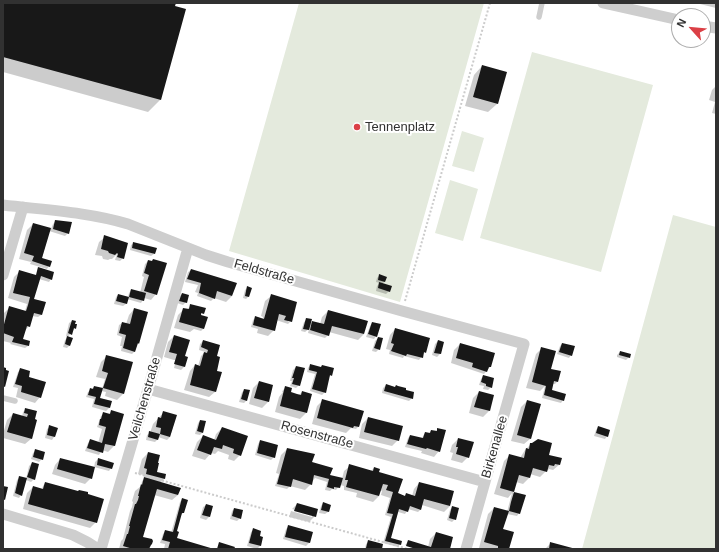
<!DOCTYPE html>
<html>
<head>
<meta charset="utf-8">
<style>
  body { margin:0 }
  #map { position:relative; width:719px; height:552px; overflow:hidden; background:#fff; font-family:Arial,sans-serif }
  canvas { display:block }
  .frame { position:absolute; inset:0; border:4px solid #313131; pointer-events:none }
  .north { position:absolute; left:671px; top:8px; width:40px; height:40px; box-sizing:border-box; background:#fff; border:1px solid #adadad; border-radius:50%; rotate:297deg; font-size:11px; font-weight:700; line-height:16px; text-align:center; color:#313131 }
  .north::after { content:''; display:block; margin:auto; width:14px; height:18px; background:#db4046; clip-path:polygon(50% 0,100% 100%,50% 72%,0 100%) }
</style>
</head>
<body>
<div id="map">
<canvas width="719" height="552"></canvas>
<div class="frame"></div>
<div class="north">N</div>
</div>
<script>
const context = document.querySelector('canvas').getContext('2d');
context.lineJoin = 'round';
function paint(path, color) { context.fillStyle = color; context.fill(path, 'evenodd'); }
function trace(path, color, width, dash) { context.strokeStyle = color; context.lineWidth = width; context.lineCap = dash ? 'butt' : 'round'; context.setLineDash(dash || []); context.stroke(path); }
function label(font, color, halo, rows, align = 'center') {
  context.font = font + ' Arial,sans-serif'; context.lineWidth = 4; context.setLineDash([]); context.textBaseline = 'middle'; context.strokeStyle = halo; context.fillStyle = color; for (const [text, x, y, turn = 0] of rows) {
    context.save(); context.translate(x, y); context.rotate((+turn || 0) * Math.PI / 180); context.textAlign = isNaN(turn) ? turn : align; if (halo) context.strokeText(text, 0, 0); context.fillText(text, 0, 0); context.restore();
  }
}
const green = new Path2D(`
  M299 3H484L400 302 229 251Z
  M532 52 653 85 601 272 480 238Z
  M462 131 484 138 474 172 452 166Z
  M450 180 478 189 463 241 435 233Z
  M673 215 716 227V549H582Z`);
const shadow = new Path2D(`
  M3 3H175L160 100 148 112 3 72Z
  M696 3H716V8Z
  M482 66 497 104 488 112 465 106 474 75Z
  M716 86V114L712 113 715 102 709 100 712 90Z
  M56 221 68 233 65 236 49 231 42 258 49 266 47 269 30 264 31 262 19 259 27 230 33 224 51 229 53 224Z
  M105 237 123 258 120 261 115 260 117 254 112 259H110L108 260 103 259 102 256 95 255 99 242Z
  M134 243 154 254 151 256 130 250 131 245Z
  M148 261 156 294 151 300 144 298 141 303 127 299 126 304 123 306 114 304 116 297 118 295 128 297 129 293 131 290 140 293 144 277 142 276 145 264Z
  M39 269 51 279 49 282 39 279 33 299 45 303 41 315 38 317 32 316 29 326 24 332 22 340 28 346 25 348 10 344 11 343 3 341V316L4 313 10 307 25 311 27 304 8 298 14 277 20 271 35 276 36 271 34 280 39 270H37Z
  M191 270 232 296 226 302 214 298 211 301 197 296 198 293 195 292 198 285 185 282 188 272Z
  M379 276 385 281 382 284 389 291 386 294 376 291 377 286 380 283 376 282 377 278Z
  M248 287 249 296 246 299 243 298 245 290Z
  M182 294 186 302 183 305 177 303 179 296Z
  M271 296 289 320 288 322H290L288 324 276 320 274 330 268 336 257 333 258 329 251 327 253 320 256 317 262 319 263 318V317L261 316 265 301Z
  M191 305 203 313 200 316 204 328 201 331 194 329 190 332 174 328 178 315 184 309 187 310Z
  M134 309 135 351 132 354 121 351 122 346H120L122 337 117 335 119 325 122 323 126 324 129 315Z
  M328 311 364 334 358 340 329 332 328 335 325 338 308 333 309 329 305 332 301 331 304 322 307 319 309 325 312 322 320 324 322 317Z
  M72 321 75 328 68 337 69 346 67 348 63 347 65 340 68 337 66 336 69 323Z
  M372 323 376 336 374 339 366 337 370 326Z
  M395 329 425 352 419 360 404 356 403 358 389 354 390 350 386 349 390 335Z
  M174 336 184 357H187L184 367 181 370 174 368 176 360H174L172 367 174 360 164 357 168 342Z
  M378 338 379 349 376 352 372 351 375 341Z
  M203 341 216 357 215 392 209 397 184 390 190 371 195 365 198 366 201 356 205 352 199 350 200 344Z
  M438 341 443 342 440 354 437 357 432 355 435 344Z
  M460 344 490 367 484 374 451 363 454 350Z
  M562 344 571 355 569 358 557 354 560 346Z
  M542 348 550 369 557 382 555 384H552L550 391 563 400 561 403 542 398 545 386 540 391 526 388 536 354Z
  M620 352 629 357 626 360 617 357V355Z
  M107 356 123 394 117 400 105 396 106 392 101 391 99 399 110 402 109 408 106 411 92 407 94 399 86 397 88 392 94 387 102 389 105 379 96 377 101 362Z
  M310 365 331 375 329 377 325 392 322 395 310 391 315 374 307 372 308 368Z
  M296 367 299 385 296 388 290 386 292 381H290L293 370Z
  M20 370 28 376 40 397 35 403 16 397 18 388 13 387 18 372Z
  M483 376 491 387 488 390 483 389 484 386 479 385 481 379Z
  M259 382 272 386 268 402 262 408 249 404 253 388Z
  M386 385 412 398 409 401 382 393 383 388Z
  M286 387 290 393 299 395 302 392 310 398 306 413 300 419 275 412 279 397 283 392H282L283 390Z
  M245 390 247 400 244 403 239 402 242 392Z
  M479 392 493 396 489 411 483 417 469 413 473 398Z
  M323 400 358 427 356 429 351 428 346 433 312 424 317 406Z
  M527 401 530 439 524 444 511 441 521 407Z
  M26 409 36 412 31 439 25 444 3 438V434L7 420 13 414 22 417 23 412Z
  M111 412 123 415 114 446 108 452 102 450 99 455 85 451 88 443 90 440 98 443 102 429 97 427 101 416 104 413 108 415Z
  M164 412 176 416 170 437 167 440 158 437 157 440 155 442 146 440 147 435 150 433 153 424Z
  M368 418 398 440 392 446 359 438 362 424Z
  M200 421 202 433 200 435 195 434 198 423Z
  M50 427 57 429 54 437 52 440 45 438 47 429Z
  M598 427 607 436 605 439 594 436 596 430Z
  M222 428 240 455 234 461 228 459 229 455 218 451 215 454 211 453 205 460 192 456 197 442 203 436 214 440 216 434Z
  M438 429 439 451 434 457 421 453 422 451 405 447 408 438 410 436 422 439 423 436 425 433 428 434 431 431 435 432Z
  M458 439 468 457 462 463 451 460 453 453 450 452 452 445Z
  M260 441 274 457 271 460 255 455 258 444Z
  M531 444 547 455 559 465 553 470 549 469 547 471H546L540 477 530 474 529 478 523 484 516 482 513 493 524 496 519 513 517 516 507 514 502 530 508 549H482L479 548 488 514 494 508 507 512 512 493 508 498 494 494 504 461 510 455 520 458 525 450Z
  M287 449 311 463 329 476 342 479 344 471 350 466 371 471 374 468 397 493 404 496 406 495 412 496 414 489 419 483 450 506 444 512 422 505 421 509 418 512 408 509 407 511 405 514 398 512 390 539 400 544 398 547 383 543 391 517 385 515 390 498 381 495 382 491 380 490 379 496 373 502 356 497 357 493 344 490V486L340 485 336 490 332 489 330 491 325 490 327 482 315 478 312 482 311 484 305 490 290 486 287 489 275 486 279 474 276 473 281 455Z
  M36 450 42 459 39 462 31 459 33 453Z
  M148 453 155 472 165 475 164 479 160 483 178 495 172 500 154 495 142 538 148 549H119L121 541 123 539 130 511 132 507 133 502 132 501 135 491 141 486 142 481 146 477H144V475L138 474 142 459Z
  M60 459 94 468 95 462 98 459 111 468 109 471 94 467 91 478 85 484 52 474 55 465Z
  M32 463 34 479 31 482 26 480 21 495 19 498 13 496 17 480 20 477 26 479 29 466Z
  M45 483 96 522 90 528 23 509 27 493 33 487 42 489 43 486Z
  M182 499 183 513 180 516 175 532 176 539 212 549H164L165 544 160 543 163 534 165 531 171 533 180 502Z
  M323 503 330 505 328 512 325 514 319 513 321 506Z
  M297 504 315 516 309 522 289 517 291 511 312 517V515L292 509Z
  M206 505 212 506 209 517 206 520 200 518 203 507Z
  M452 507 455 519 452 522 447 520 450 510Z
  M234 509 240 518 237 521 230 519 232 511Z
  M289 526 312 533 309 543 306 546 283 539 286 529Z
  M253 530 258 536 262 537 260 546 257 549 247 546 251 532Z
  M436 533 449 549H420L405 545 408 542 428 547 430 539Z
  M369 541 381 549H365L366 544Z
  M551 543 572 549H545Z`);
const building = new Path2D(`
  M3 3H176L175 6 186 9 161 100 3 57Z
  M482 65 507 72 498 104 473 97Z
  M55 220 72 222 69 234 53 229Z
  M33 223 51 228 42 258 52 261 50 267 32 261 34 256 24 253Z
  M104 235 128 243 124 259 117 257 118 254 117 253 115 255 109 253 108 251 101 249Z
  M133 242 157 248 155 254 132 248Z
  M153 259 167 263 157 295 144 291 149 275 144 273 148 260 152 261Z
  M38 267 54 272 52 280 41 276 34 299 46 302 42 315 34 313 30 327 27 326 23 339 30 341 29 346 12 342 14 337 3 333V328L9 306 26 311 28 305 30 297 13 293 19 270 36 275Z
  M191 269 237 283 232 296 217 291 215 299 199 293 201 283 187 279Z
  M379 274 387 277 385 282 378 280Z
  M379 282 392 286 390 292 378 288Z
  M247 286 252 288 249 297 245 296Z
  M131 289 146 293 144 301 129 297Z
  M182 293 189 295 187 303 179 301Z
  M118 294 129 297 127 304 116 301Z
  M271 294 297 302 292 322 284 320 286 316 279 314 275 331 253 325 255 316 264 319Z
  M190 304 206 308 204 314 201 313V315L208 317 204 329 179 322 183 308 189 309Z
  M134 308 148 312 139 344 138 343 135 352 123 348 126 335 119 333 122 322 130 324Z
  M328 310 368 321 364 334 332 326 329 336 310 330 312 321 324 324Z
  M306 318 312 319 309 330 303 329Z
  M72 320 76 321 75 324H77L76 329 74 328 72 335 68 333Z
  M372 322 381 324 377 337 368 334Z
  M395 328 430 338 426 353 424 352 423 358 407 354 406 356 391 351 394 344 391 343Z
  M174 335 190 340 185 356 188 357 185 367 174 364 177 354 169 352Z
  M67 336 73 338 70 346 65 344Z
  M378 337 383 338 380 350 374 348Z
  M203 340 220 345 217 356 220 357 217 371 222 372 216 392 190 385 195 364 200 366 204 352 207 353 208 350 201 347Z
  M438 340 444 342 441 354 434 353Z
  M460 343 495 353 491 367H489L487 372 472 367 473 363 456 358Z
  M562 343 575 346 572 356 559 352Z
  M541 347 556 351 551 369 561 371 558 382 554 381 552 390 566 394 564 401 544 395 546 386 532 382Z
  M620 351 631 354 630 358 619 355Z
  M106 355 133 362 124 394 103 388 108 373 102 371Z
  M310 364 321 367 322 365 334 368 332 376 330 375 326 393 312 389 317 372 309 370Z
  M296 366 305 368 300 386 292 384 294 378H292Z
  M3 367 6 368V370L9 371 5 387 3 386Z
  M20 368 30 371 29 377 46 382 41 398 21 392 22 386 15 384Z
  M483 375 494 378 492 388 486 386V384L481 382Z
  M259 381 273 385 269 402 254 398Z
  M386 384 395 387 396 385 398 386 406 388V390L414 392 413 399 384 391Z
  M94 386 103 388 100 398 112 401 110 408 94 404 96 397 88 395 90 388 93 389Z
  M285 386 292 388 291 392 297 394 301 395 302 391 312 394 307 413 280 406Z
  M244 389 250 390 247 401 241 399Z
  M479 391 494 395 490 411 474 407Z
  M322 399 364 411 359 427 354 426 353 428 317 418Z
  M527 400 541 404 531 439 517 435Z
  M25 408 37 411 35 419 37 420 32 439 7 432 13 413 27 417 28 414 24 413Z
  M111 410 124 414 115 446 105 444 103 453 87 448 90 439 102 443 106 427 99 425 100 419H101L103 412 110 414Z
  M163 411 177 415 170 437 160 434 161 428 156 427 158 417 161 418Z
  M368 417 403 426 399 441 364 432Z
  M200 420 206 421 203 433 197 431Z
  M49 425 58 428 55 437 47 435Z
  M598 426 610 430 608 437 596 433Z
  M222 427 248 436 241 456 233 453 234 449 223 445 222 449 214 447 211 455 197 450 203 435 216 440Z
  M437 428 446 430 440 452 427 448 426 449 407 444 410 435 423 438 425 432 430 433 431 430 437 431Z
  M149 431 160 434 158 440 148 437Z
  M458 438 474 442 469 458 456 454 458 447H456Z
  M538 439 552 443 549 455 562 458 560 465 555 464 554 466 549 465 547 472 533 468 530 478 519 475 514 492 526 495 520 514 509 511 503 529 514 532 509 549H498V546L484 542 494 507 509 511 511 502 514 492 500 488 509 454 524 458 526 448 529 449 530 443H532Z
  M260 440 278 445 275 458 257 453Z
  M287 448 315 454 312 462 333 468 330 475 343 478 340 488 334 487V489L327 487 329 479 314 475 312 485 293 479 291 487 277 484Z
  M35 449 45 452 43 460 33 457Z
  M148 452 160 455 158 463H159L157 472 166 474 165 479 146 474 147 469 144 468Z
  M60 458 95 467 92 479 57 469Z
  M98 458 114 463 112 469 97 465Z
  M32 462 39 464 35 480 27 477Z
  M349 464 373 471 374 467 380 469 379 472 403 479 398 493 405 496 406 493 415 496 419 482 454 491 450 506 424 499 421 510 410 506 408 512 399 509 391 538 402 541 401 545 385 541 393 514 387 513 393 492 386 490 388 485 383 484 379 496 346 487 348 480H345Z
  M19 476 27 478 22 496 15 493Z
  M144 477 181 488 178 495 157 489 143 537 152 539 153 541 152 544 151 545 149 549H133L123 546 127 534H128L130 526H129L135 504H136L138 500 139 496H138L141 484 142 485Z
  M45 482 78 491 79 490 88 492V494L104 499 97 523 28 504 33 486 43 489Z
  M3 486 8 487 5 500 3 499Z
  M182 498 188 500 184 513H182L177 531 179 532 177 538 214 549H168L170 542 162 540 165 530 173 532Z
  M323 502 331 505 329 512 321 510Z
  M297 503 318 509 316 517 294 511Z
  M206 504 213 506 210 517 202 515Z
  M452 506 459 508 456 520 449 518Z
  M234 508 243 510 241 519 232 516Z
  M288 525 313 532 310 543 285 537Z
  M253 528 261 531 260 536 263 537 261 546 249 543Z
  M436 532 453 537 450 549H416L406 546 408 540 431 547Z
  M368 540 383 544 382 549H371L366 548Z
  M219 542 235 547 234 549H217Z
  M550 542 576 549H549Z`);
const path = new Path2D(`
  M405 301 490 3
  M135 473 408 549`);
const lane = new Path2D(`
  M539 17 542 3
  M3 398 15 401`);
const street = new Path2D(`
  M603 3 679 20
  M703 26 716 28
  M3 205C45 210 88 212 128 224L206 255 228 262 402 311 524 344 466 549
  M3 275 23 207
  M148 389 485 482
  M3 514 73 535 87 542 98 549
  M101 549 148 389 188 248`);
const markers = [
  [357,127,4,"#db4046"]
];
const poiNames = [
  ["Tennenplatz",365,127]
];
const streetNames = [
  ["Feldstraße",264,272,16],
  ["Veilchenstraße",145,399,-74],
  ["Rosenstraße",317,435,15],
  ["Birkenallee",495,447,-74]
];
paint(green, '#e4eadd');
paint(shadow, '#0003');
paint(building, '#181818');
trace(path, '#cbcbcb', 2, [2, 2]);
trace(lane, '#cecece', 5.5);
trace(street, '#cecece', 11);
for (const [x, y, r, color] of markers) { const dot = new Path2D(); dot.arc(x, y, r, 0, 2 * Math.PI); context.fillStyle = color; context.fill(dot); trace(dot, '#fff', 1.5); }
label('13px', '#313131', '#fff', poiNames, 'left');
label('13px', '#313131', '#fff', streetNames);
</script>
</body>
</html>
